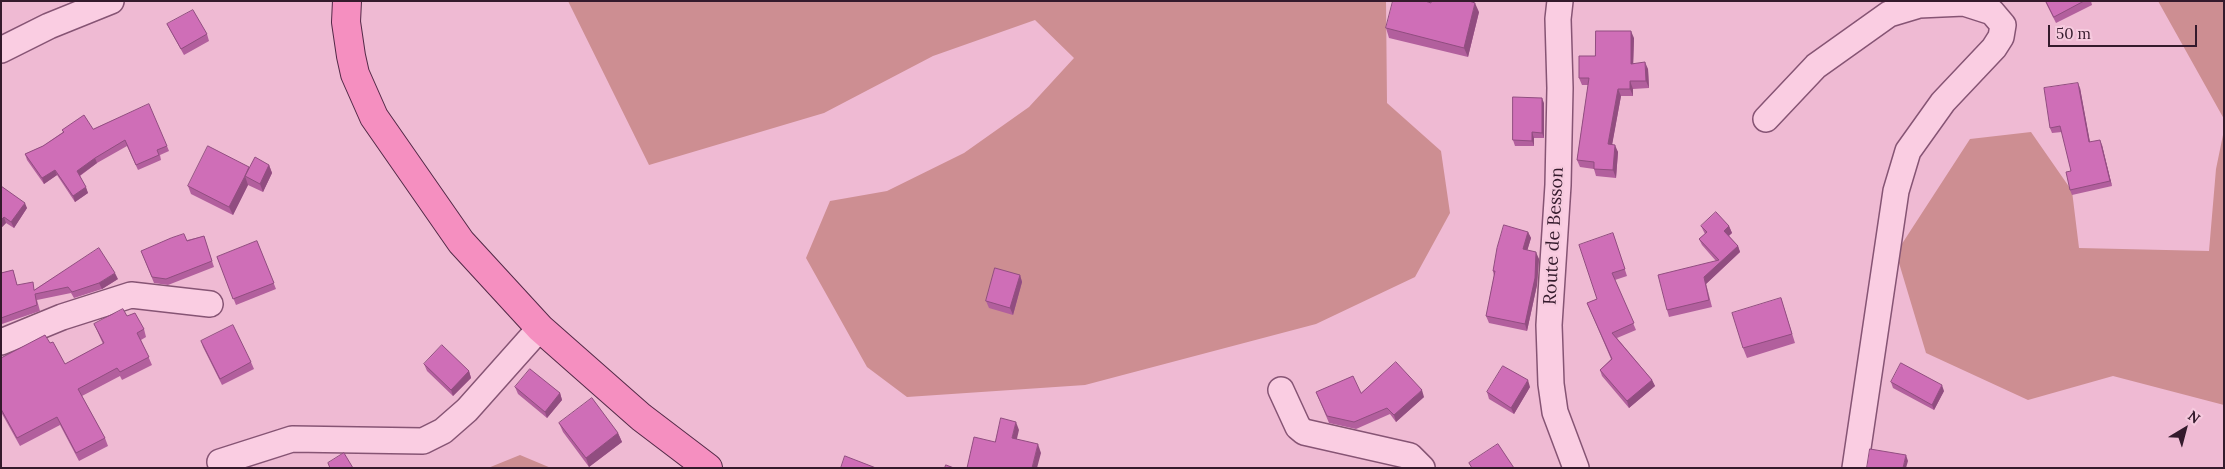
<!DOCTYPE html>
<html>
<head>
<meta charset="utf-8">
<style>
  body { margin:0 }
  #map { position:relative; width:2225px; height:469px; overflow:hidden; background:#efbad3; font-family:Lora,serif }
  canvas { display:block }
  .frame { position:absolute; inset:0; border:2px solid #341a2c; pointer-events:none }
  .north { position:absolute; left:2160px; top:404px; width:50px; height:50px; -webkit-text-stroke:4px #f6cade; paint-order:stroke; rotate:37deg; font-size:14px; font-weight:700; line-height:20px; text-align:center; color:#341a2c }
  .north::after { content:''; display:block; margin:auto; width:18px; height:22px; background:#341a2c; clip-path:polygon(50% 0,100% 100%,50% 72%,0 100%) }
  .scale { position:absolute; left:2048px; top:25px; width:149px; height:22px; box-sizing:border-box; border:2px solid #341a2c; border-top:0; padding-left:6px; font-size:15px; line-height:18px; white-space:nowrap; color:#341a2c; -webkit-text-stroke:4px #f6cade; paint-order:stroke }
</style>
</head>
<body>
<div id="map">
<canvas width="2225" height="469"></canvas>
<div class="frame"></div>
<div class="north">N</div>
<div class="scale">50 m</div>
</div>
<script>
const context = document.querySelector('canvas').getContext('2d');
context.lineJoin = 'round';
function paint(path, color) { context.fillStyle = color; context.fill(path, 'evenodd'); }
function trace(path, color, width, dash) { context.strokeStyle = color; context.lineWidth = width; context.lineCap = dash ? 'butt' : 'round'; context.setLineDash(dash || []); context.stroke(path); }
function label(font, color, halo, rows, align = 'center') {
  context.font = font + ' Lora,serif'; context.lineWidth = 5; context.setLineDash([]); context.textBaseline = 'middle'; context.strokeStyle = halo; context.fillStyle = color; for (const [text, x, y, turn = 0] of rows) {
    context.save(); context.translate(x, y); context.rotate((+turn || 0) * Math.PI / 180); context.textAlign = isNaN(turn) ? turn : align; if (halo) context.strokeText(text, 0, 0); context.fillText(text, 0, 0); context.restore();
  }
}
const green = new Path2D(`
  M568 1H1386L1387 103 1441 151 1450 213 1415 277 1316 324 1085 385 907 397 867 367 806 258 830 201 887 191 964 153 1029 107 1074 58 1035 20 933 56 824 113 649 165Z
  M2158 1H2224V119Z
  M2224 130V405L2113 376 2028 400 1926 353 1896 253 1970 139 2031 132 2072 191 2079 248 2209 251 2216 169Z
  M520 455 551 468H488Z`);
const minor = new Path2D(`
  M1560 1 1558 19 1560 88 1558 185 1549 325 1551 384 1555 412 1576 468
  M1 50 49 26 111 1
  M1766 119 1816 66 1889 14 1919 5 1964 3 1992 12 2003 25 2001 37 1994 48 1943 102 1908 151 1896 191 1855 468
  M1 342 62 317 131 295 210 304
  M1281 390 1298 427 1304 432 1410 456 1422 468
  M220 462 292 439 423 441 443 431 467 410 540 328`);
const major = new Path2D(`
  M347 1 346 22 351 56 355 74 374 117 461 242 540 328 641 417 708 468`);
const wall = new Path2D(`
  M2045 1H2091L2092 5 2056 23Z
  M1479 12 1468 57 1389 38 1386 28Z
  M167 24 207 34 209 41 184 55 170 30Z
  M1634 38 1633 63 1648 69 1649 88 1633 89V96H1621L1612 144 1618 152 1616 178 1596 176 1594 169 1580 167 1577 160 1588 85H1582L1579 78 1595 56Z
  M2080 88 2090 142 2102 145 2112 186 2072 195 2070 190 2071 171 2062 132 2052 133 2050 128Z
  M1544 103V138H1534V146H1515L1513 140Z
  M93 129 167 146 169 151 160 155 161 160 138 170 127 146 97 163 80 176 88 193 75 202 57 175 44 184 27 160 25 154 43 146 63 132 62 130Z
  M269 165 272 173 263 192 248 185 233 215 191 194 188 186 249 168Z
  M1 186 27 208 14 228 6 223 1 228Z
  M1701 226H1729L1732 233 1729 236 1738 246 1740 252 1706 284 1712 307 1669 317 1667 310 1716 261 1702 245 1699 239 1705 234Z
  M1528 232 1531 238 1527 250 1539 259 1537 285 1527 331 1489 323 1486 316 1494 276 1493 271Z
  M1613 233 1627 276 1615 280 1636 330 1617 338 1652 380 1655 386 1629 408 1602 376 1600 370 1611 359 1587 303 1597 299Z
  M204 236 214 267 168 285 154 283 141 251Z
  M257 241 276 289 236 305 217 257Z
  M13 270 17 285 35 290 118 279 102 289 74 298 71 293 37 300 40 311 2 324 1 273Z
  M1020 275 1022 282 1013 315 989 308 986 301Z
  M1781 298 1795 343 1747 358 1743 348Z
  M127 316 144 329 146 337 141 340 152 365 122 380 120 376 82 396 105 438 108 446 79 461 60 425 20 446 1 412V358L50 343 65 364 103 344 94 324Z
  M201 341 251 362 254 369 222 385 203 347Z
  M424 364 469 371 471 378 453 396 427 371Z
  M1891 382 1944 391 1934 410 1893 388Z
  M515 387 560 393 562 400 547 418 518 394Z
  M1530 387 1514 414 1489 399 1487 392Z
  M1316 392 1361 393 1424 397 1396 422 1390 414 1356 429 1329 423Z
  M559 423 618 433 622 442 589 467 563 432Z`);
const shadedWall = new Path2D(`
  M1475 3 1479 12 1468 57 1464 48Z
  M1631 31 1634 38 1633 71 1631 64Z
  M1645 62 1648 69 1649 88 1646 81Z
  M1630 81 1633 89V96L1630 89Z
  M2078 83 2080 88 2091 148 2089 142Z
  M1618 89 1621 96 1611 151 1608 144Z
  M1542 98 1544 103V138L1542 133Z
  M1532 132 1534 138V146L1532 141Z
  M2100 140 2102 145 2112 186 2110 181Z
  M1615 145 1618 152 1616 178 1613 170Z
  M95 158 97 163 79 176 77 171Z
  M269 165 272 173 263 192 260 184Z
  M55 170 57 175 44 184 42 178Z
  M245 176 248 185 233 215 229 207Z
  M86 187 88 193 75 202 73 196Z
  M25 203 27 208 14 228 11 222Z
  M4 217 6 223 1 228V220Z
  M1729 226 1732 233 1727 237 1724 231Z
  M1528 232 1531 238 1526 255 1523 249Z
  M1738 246 1740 252 1706 284 1712 307 1704 277Z
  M1536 252 1539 259 1537 285 1527 331 1525 324Z
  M115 273 118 279 102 289 99 283Z
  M1020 275 1022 282 1013 315 1010 308Z
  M469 371 471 378 453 396 451 390Z
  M1528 380 1530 387 1514 414 1511 408Z
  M1652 380 1655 386 1629 408 1627 401Z
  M1942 385 1944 391 1934 410 1932 405Z
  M1422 390 1424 397 1396 422 1394 415Z
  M560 393 562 400 547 418 545 412Z
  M1016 422 1019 430 1015 447 1012 438Z
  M618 433 622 442 589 467 586 458Z
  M1038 444 1041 453 1037 468H1032Z
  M1906 455 1908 461 1906 468H1903Z`);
const building = new Path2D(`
  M1393 1H1425L1431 3V1H1469L1475 3 1464 48 1386 28Z
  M2046 1H2084L2054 17Z
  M193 10 207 34 181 49 167 24Z
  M1596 31H1631V64L1645 62 1646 81H1630V89H1618L1608 144 1615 145 1613 170 1594 169V162L1577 160 1589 78H1579V56H1595Z
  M2078 83 2089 142 2100 140 2110 181 2070 190 2066 172 2071 171 2060 126 2050 128 2044 88Z
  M1513 97 1542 98V133L1532 132V141L1513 140Z
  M149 104 167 146 157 150 159 155 136 165 125 140 95 158 77 171 86 187 73 196 55 170 42 178 25 154 43 146 64 132 62 130 84 115 93 129Z
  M208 146 249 167 245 176 255 157 269 165 260 184 245 176 229 207 188 186Z
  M1 186 25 203 11 222 4 217 1 220Z
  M1716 212 1729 226 1724 231 1738 246 1704 277 1709 300 1667 310 1658 275 1719 260 1699 239 1707 232 1701 226Z
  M1504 225 1528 232 1523 249 1536 252 1535 278 1525 324 1486 316 1495 271H1493L1497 248Z
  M1613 233 1625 269 1612 273 1634 323 1612 333 1652 380 1627 401 1600 370 1612 359 1587 303 1597 299 1579 245Z
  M184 234 187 241 204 236 212 261 166 279 152 277 141 251 171 238Z
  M257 241 274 283 233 299 217 257Z
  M99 248 115 273 99 283 72 292 68 287 35 294 37 305 1 318V273L13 270 17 285 33 282 34 290Z
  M995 268 1020 275 1010 308 986 301Z
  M1781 298 1792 334 1743 348 1732 313Z
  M123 309 127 316 135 313 144 329 137 333 149 357 120 372 117 368 78 389 105 438 76 453 57 417 17 438 1 409V358L45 335 50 343 53 342 65 364 104 343 94 324Z
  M233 325 251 362 220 379 201 341Z
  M442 345 469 371 451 390 424 364Z
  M1396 362 1422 390 1394 415 1387 408 1354 422 1327 416 1316 392 1353 376 1361 393Z
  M1901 363 1942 385 1932 405 1891 382Z
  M1503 366 1528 380 1511 408 1487 392Z
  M530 369 560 393 545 412 515 387Z
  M592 398 618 433 586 458 559 423Z
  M1001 418 1016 422 1012 438 1038 444 1032 468H967L974 437 995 442Z
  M1498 444 1514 468H1472L1469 463Z
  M1870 449 1906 455 1903 468H1867Z
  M344 453 353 468H330L328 463Z
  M845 456 876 468H841Z
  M946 465 954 468H945Z`);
const streetNames = [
  ["Route de Besson",1554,236,-87]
];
paint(green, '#cd8e92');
trace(minor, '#865474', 28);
trace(major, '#532947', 30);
trace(minor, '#facde2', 25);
trace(major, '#f58fc0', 28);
paint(wall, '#b25f9d');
paint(shadedWall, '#914d80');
paint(building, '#cf6eb7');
trace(building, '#914d80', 1);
label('18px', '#341a2c', '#f6cade', streetNames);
</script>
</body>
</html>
